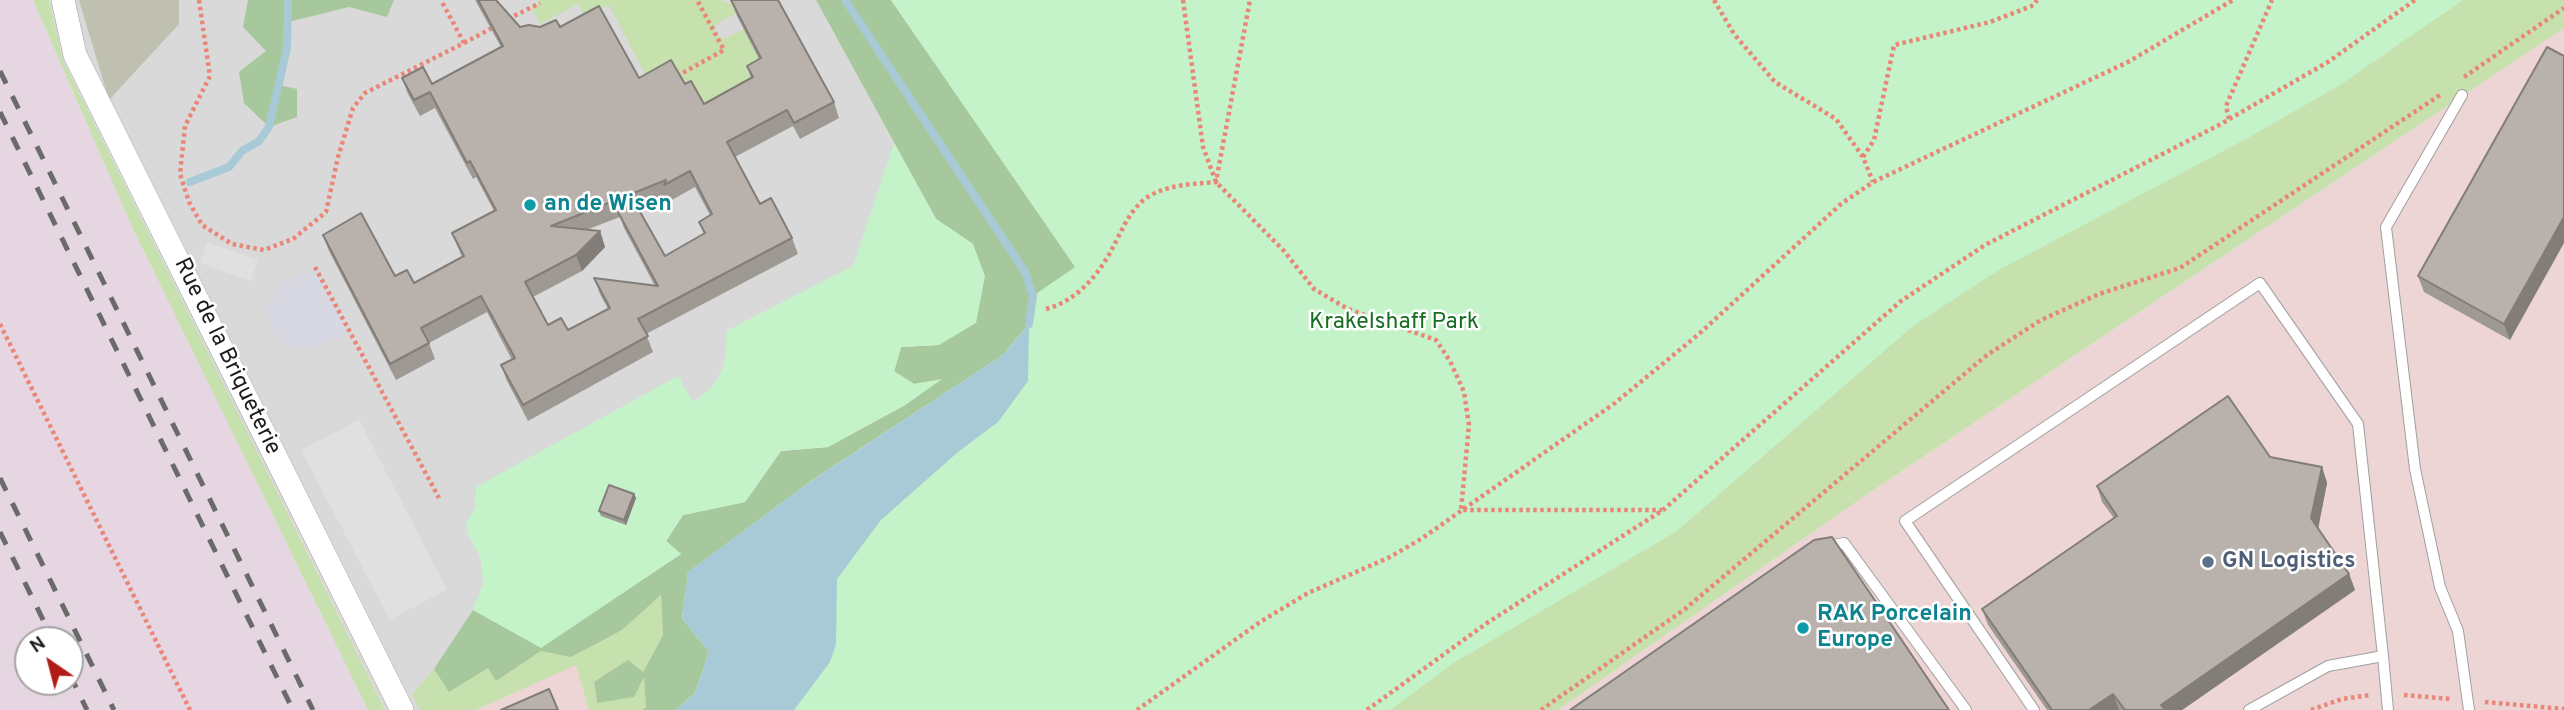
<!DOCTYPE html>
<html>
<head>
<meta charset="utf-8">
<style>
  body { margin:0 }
  #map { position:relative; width:2564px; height:710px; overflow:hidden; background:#eceae3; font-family:Overpass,sans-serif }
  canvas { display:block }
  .north { position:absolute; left:14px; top:626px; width:70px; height:70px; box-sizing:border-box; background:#fff; border:2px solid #a4a4a4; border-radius:50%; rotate:325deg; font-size:19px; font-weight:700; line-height:28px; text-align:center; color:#1c1c1c }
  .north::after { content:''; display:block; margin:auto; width:24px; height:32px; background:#b31b16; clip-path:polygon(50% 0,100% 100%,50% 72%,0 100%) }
</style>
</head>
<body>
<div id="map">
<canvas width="2564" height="710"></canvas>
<div class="north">N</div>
</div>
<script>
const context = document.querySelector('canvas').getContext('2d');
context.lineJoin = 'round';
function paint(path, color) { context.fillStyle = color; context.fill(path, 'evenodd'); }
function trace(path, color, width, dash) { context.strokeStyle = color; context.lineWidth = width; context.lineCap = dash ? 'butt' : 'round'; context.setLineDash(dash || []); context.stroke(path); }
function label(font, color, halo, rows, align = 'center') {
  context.font = font + ' Overpass,sans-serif'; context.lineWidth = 5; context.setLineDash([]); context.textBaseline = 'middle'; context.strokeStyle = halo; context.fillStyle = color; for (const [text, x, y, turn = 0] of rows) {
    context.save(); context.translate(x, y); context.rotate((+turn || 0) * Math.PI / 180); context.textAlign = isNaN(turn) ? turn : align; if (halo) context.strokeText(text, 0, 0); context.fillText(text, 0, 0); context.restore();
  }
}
const residential = new Path2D(`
  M49 0H816L936 219 434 669 412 694 420 710H385L62 61Z`);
const commercial = new Path2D(`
  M2564 28V710H1558L1866 495Z
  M576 664 589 710H476Z`);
const industrial = new Path2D(`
  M0 0H33L132 227 368 710H0ZM28 640H70V682H28Z`);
const construction = new Path2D(`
  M79 0H179V24L109 100Z`);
const grass = new Path2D(`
  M33 0H49L63 61 385 710H368L132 227Z
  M538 0H721L734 5H751L716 24V34L724 39 744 29 766 74 710 120 653 89 609 5 585 17 578 4 540 24 531 7 539 3Z
  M2084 0H2564V28L1866 495 1558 710H1155Z
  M661 595 663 635 643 672 594 682 597 703 644 676 646 707 642 710H589L576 665 476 710H420L412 694 434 669 450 691 488 667 496 680 541 651 622 630Z`);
const forest = new Path2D(`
  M248 0H394L387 17 349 7 288 22 287 48 279 85 297 89V117L269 127 244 103 239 72 266 51 243 27Z
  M816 0H891L1076 267 1003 355 814 479 689 572 682 618 709 652 695 693 676 710H642L646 707 644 677 634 697 597 703 594 682 628 660 643 672 663 635 661 595 622 630 571 657 541 651 496 681 488 668 449 692 434 669 473 610 541 647 681 554 666 541 683 515 745 502 781 451 828 447 905 405 940 380 914 384 894 372 901 347 939 345 973 244 936 219Z`);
const park = new Path2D(`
  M891 0H2463L2340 85 2246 139 1997 271 1913 326 1677 531 1452 664 1390 710H676L695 693 709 652 682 618 688 572 814 479 1003 355 1029 324 1033 296 1075 267Z
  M894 143 936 219 973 244 985 276 976 323 939 345 901 347 894 371 914 384 942 379 905 405 828 447 781 451 745 502 683 515 666 541 681 554 541 648 473 610 483 584 481 559 467 532 466 525 475 507 476 487 678 376 693 402C722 384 728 363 726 331L853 266Z`);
const parking = new Path2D(`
  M207 242 258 260 251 281 200 263Z
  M359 420 447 589 390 620 301 450Z`);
const plaza = new Path2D(`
  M315 267 349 331 309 350 292 348 277 339 269 323 268 306 276 290 289 280Z`);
const water = new Path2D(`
  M1029 324 1028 381 998 422 958 452 881 520 837 579 836 644 830 662 794 710H676L695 693 709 652 682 618 688 572 814 479 1003 355Z`);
const stream = new Path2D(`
  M845 0 1025 272 1033 296 1029 324
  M190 182 229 167 242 151 259 141 269 127 287 48 288 0`);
const path = new Path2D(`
  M199 0 210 76 185 126 180 174 189 202 202 225 232 244 264 250 293 239 326 212 338 157 353 108 365 93 464 43 441 0
  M1183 0 1203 147 1216 182 1284 251 1314 289 1348 309 1436 340 1450 361 1464 392 1469 425 1461 510H1662
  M1714 0 1734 34 1775 82 1836 119 1863 157 1873 182
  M508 19 540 3
  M464 43 494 27
  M677 76 724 50 697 0
  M2464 77 2564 8
  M2229 119 2226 106 2272 0
  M1863 157 1874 140 1894 45 1990 22 2034 5 2037 0
  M315 267 439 498
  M1046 309C1076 301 1098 276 1112 249 1123 229 1131 205 1153 194 1173 184 1195 184 1216 182L1250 0
  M0 324 190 710
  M2404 695 2451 699
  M2485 702 2564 709
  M1137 710 1260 622 1308 593 1388 558 1421 539 1615 403 1699 334 1841 204 1873 182 2128 62 2233 0
  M1367 710 1487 623 1663 510 1901 301 1985 245 2219 125 2328 62 2415 0
  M1541 710 1685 609 1987 355 2041 320 2099 294 2180 268 2440 95
  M2311 710 2342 699 2371 695`);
const lane = new Path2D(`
  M2462 95 2386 227 2415 469 2440 587 2458 631 2469 710
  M1825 547 1844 543 1966 710
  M2034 710 1905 521 2260 283 2358 424 2383 656
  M2249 710 2328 666 2383 656 2388 710`);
const street = new Path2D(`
  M63 0 75 55 402 710`);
const rail = new Path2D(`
  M0 71 313 710
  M0 112 293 710
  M0 478 114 710
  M0 532 53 640
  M70 675 87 710`);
const wall = new Path2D(`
  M475 0H496L520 27H560L639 78 685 84 704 104 751 78 747 66 759 59 736 14 731 0 834 102 839 118 800 139 793 126 735 157 760 204 792 238 798 254 646 334 653 352 528 421 507 381 501 365 512 360 487 312 429 343 435 359 396 380 329 251 323 235 395 276 414 283 462 257 452 233 494 211 476 177 473 179 435 108 420 116 408 94 402 78 432 84 501 47ZM695 187 710 215 699 222 704 234 665 256 638 209 669 197 670 201ZM620 217 624 228 655 286 594 278 600 294 608 309 568 330 548 325 533 297 582 271 605 247 600 231 586 230Z
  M2547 47 2510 340 2424 292 2418 276Z
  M2322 467 2327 483 2318 528 2349 574 2355 590 2182 710H2047L1988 625 1982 609 2114 518 2102 502 2097 486Z
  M634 494 636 498 626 525 601 516 599 511Z`);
const shadedWall = new Path2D(`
  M2564 217V243L2510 340 2504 324Z
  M600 231 605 247 582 271 576 255Z
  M2322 467 2327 483 2317 534 2311 518Z
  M634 494 636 498 626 525 624 520Z
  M2349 574 2355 590 2182 710H2163L2161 705Z
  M2113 694 2119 710H2089Z`);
const building = new Path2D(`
  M478 0H496L520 27 529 25 540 27 556 20 560 27 599 6 639 78 671 60 685 84 691 81 704 104 753 77 747 66 761 58 731 0H778L834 102 794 123 787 110 727 142 760 204 771 198 792 238 638 319 648 336 523 405 501 365 515 358 481 296 421 328 429 343 390 364 323 235 361 213 395 276 407 270 414 283 464 256 452 233 496 210 470 161 467 163 430 92 414 100 402 78 423 67 432 84 503 46ZM690 171 712 214 699 222 705 233 665 256 635 203 618 212 658 286 594 278 610 308 568 330 561 318 548 325 525 282 576 255 600 231 551 226 666 180 664 185Z
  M2547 47 2564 56V217L2504 324 2418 276Z
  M2228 396 2270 457 2322 467 2311 518 2349 574 2161 705 2165 710H2125L2113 694 2089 710H2052L1982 609 2117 516 2097 486Z
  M609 485 634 494 624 520 599 511Z
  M1832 537 1949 710H1570L1814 540Z
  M549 689 558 710H501Z`);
const markers = [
  [530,205,7,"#0f9aa8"],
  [2208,562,7,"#5c6f8a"],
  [1803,628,7,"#0f9aa8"]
];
const cultureNames = [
  ["an de Wisen",544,205],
  ["RAK Porcelain",1817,615],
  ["Europe",1817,641]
];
const parkNames = [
  ["Krakelshaff Park",1394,323]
];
const streetNames = [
  ["Rue de la Briqueterie",226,357,64]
];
const serviceNames = [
  ["GN Logistics",2222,562]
];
paint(residential, '#dad9d9');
paint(commercial, '#ecd5d4');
paint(industrial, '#e5d6e1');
paint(construction, '#bfc0b0');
paint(grass, '#c6e1ae');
paint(forest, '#a7c79c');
paint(park, '#c4f3c9');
paint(parking, '#e0e0e0');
paint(plaza, '#d8d8e2');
paint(water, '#a8cad6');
trace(stream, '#a8cad6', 8);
trace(lane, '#a0a0a0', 12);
trace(street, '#a0a0a0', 24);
trace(path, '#ea8677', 4.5, [3.5, 3.5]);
trace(lane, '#fff', 10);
trace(street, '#fff', 23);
trace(rail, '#6a6a6a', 5, [14, 14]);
paint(wall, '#9f9994');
paint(shadedWall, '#827d78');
paint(building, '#b9b2ac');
trace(building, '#827d78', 2);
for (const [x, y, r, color] of markers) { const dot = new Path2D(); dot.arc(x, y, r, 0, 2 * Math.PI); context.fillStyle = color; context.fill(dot); trace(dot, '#fff', 2.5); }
label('bold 23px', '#0d838f', '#fff', cultureNames, 'left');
label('23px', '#176d21', '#fff', parkNames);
label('23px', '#1c1c1c', '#fff', streetNames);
label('bold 23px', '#4e5e75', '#fff', serviceNames, 'left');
</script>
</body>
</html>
